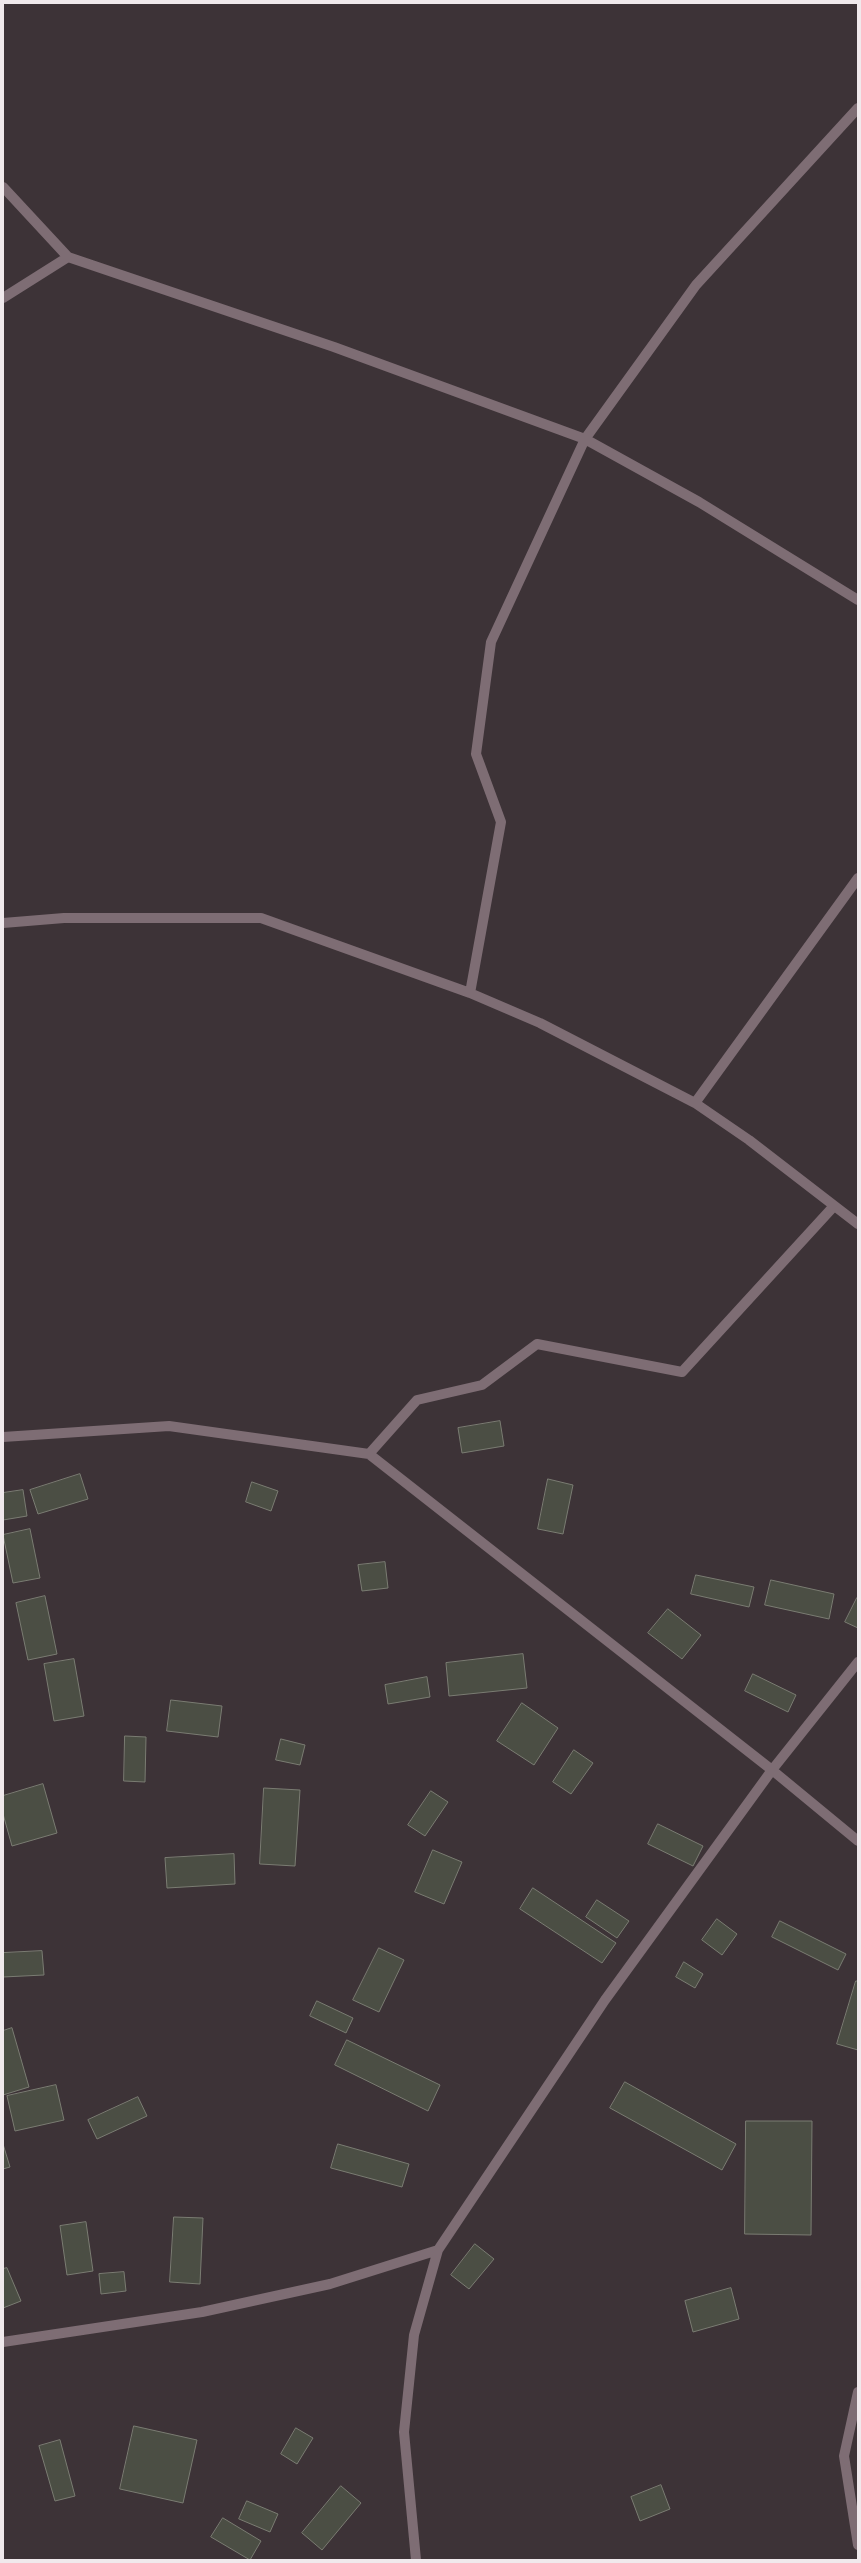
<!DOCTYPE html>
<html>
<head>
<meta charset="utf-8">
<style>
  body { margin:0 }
  #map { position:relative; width:861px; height:2563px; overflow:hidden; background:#3d3337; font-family:Commissioner,sans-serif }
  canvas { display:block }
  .frame { position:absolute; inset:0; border:4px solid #f0e9ec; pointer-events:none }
</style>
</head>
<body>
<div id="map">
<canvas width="861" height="2563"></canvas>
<div class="frame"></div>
</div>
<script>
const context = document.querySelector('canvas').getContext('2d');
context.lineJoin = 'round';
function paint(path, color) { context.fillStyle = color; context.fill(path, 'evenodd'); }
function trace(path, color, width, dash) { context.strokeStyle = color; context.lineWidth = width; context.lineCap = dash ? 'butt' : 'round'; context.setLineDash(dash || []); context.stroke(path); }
const building = new Path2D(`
  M500 1421 504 1446 462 1453 458 1428Z
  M80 1474 88 1499 38 1514 30 1490Z
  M548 1479 573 1485 563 1534 538 1529Z
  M252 1482 278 1491 271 1511 246 1502Z
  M23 1490 27 1516 3 1520V1493Z
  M30 1529 40 1578 13 1583 3 1535Z
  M385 1562 388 1588 362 1591 358 1565Z
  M696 1575 754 1587 749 1607 691 1594Z
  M771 1580 834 1594 829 1619 765 1605Z
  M45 1596 57 1654 28 1660 16 1603Z
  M857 1598 858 1599V1628L845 1622Z
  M668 1609 701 1635 682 1659 648 1633Z
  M523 1654 527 1688 449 1696 446 1663Z
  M74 1659 84 1716 54 1721 44 1664Z
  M753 1674 796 1695 788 1712 745 1691Z
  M427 1677 430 1697 388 1704 385 1685Z
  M171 1700 222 1706 218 1737 167 1731Z
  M522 1703 558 1728 534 1765 497 1741Z
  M125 1736 146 1737 145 1782 124 1781Z
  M281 1739 305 1745 300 1765 276 1760Z
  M574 1750 593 1763 571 1794 553 1782Z
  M43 1784 57 1833 12 1846 3 1814V1796Z
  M264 1788 300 1790 295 1866 260 1864Z
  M431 1791 448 1802 425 1836 408 1825Z
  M658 1824 703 1846 693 1866 648 1844Z
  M433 1850 462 1862 444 1904 415 1892Z
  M234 1854 235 1884 167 1888 165 1858Z
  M533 1888 616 1943 602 1963 520 1909Z
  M597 1900 629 1921 617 1938 586 1917Z
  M717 1919 737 1934 722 1955 702 1940Z
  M780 1921 846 1954 838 1970 772 1937Z
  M379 1948 404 1960 379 2012 353 2000Z
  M42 1951 44 1975 3 1977V1953Z
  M684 1962 703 1974 695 1988 676 1977Z
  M856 1981H858V2050L837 2044Z
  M317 2001 353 2018 346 2033 310 2016Z
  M12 2028 29 2087 3 2095V2031Z
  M347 2040 440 2085 428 2111 335 2065Z
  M625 2082 736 2144 722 2170 610 2108Z
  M56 2085 64 2120 15 2131 7 2096Z
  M138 2097 147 2116 97 2139 88 2120Z
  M746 2121H812L811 2235 745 2234Z
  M3 2144 10 2167 3 2169Z
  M338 2144 409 2164 402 2187 331 2168Z
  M174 2217 203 2218 200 2284 170 2282Z
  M86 2222 93 2271 67 2275 60 2226Z
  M475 2244 494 2259 469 2289 451 2275Z
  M7 2268 21 2301 3 2308V2269Z
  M124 2272 126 2291 101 2294 99 2274Z
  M731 2288 739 2319 693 2332 685 2301Z
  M134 2426 197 2440 183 2503 120 2489Z
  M296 2428 313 2438 297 2464 281 2454Z
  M60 2440 75 2496 55 2501 39 2446Z
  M661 2485 670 2509 640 2521 631 2497Z
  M341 2486 361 2503 322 2550 302 2533Z
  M247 2501 278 2514 270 2532 239 2519Z
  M223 2518 261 2541 250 2560 211 2537Z`);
const minor = new Path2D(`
  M3 187 68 257 334 347 585 439 699 502 858 600
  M3 298 68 257
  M3 923 64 918H261L470 993 540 1023 695 1103 749 1140 858 1224
  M470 993 501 822 476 754 491 642 585 439 696 285 858 108
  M695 1103 858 878
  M3 1437 169 1426 369 1454 772 1770 858 1841
  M369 1454 417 1400 482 1385 537 1344 682 1372 834 1206
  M3 2342 202 2312 330 2284 438 2250
  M858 2392 844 2456 858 2545
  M416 2560 404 2432 414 2335 438 2250 605 2000 772 1770 858 1662`);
paint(building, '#4b4e44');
trace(building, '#7a7c72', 1);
trace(minor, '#7e6d74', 10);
</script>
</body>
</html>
